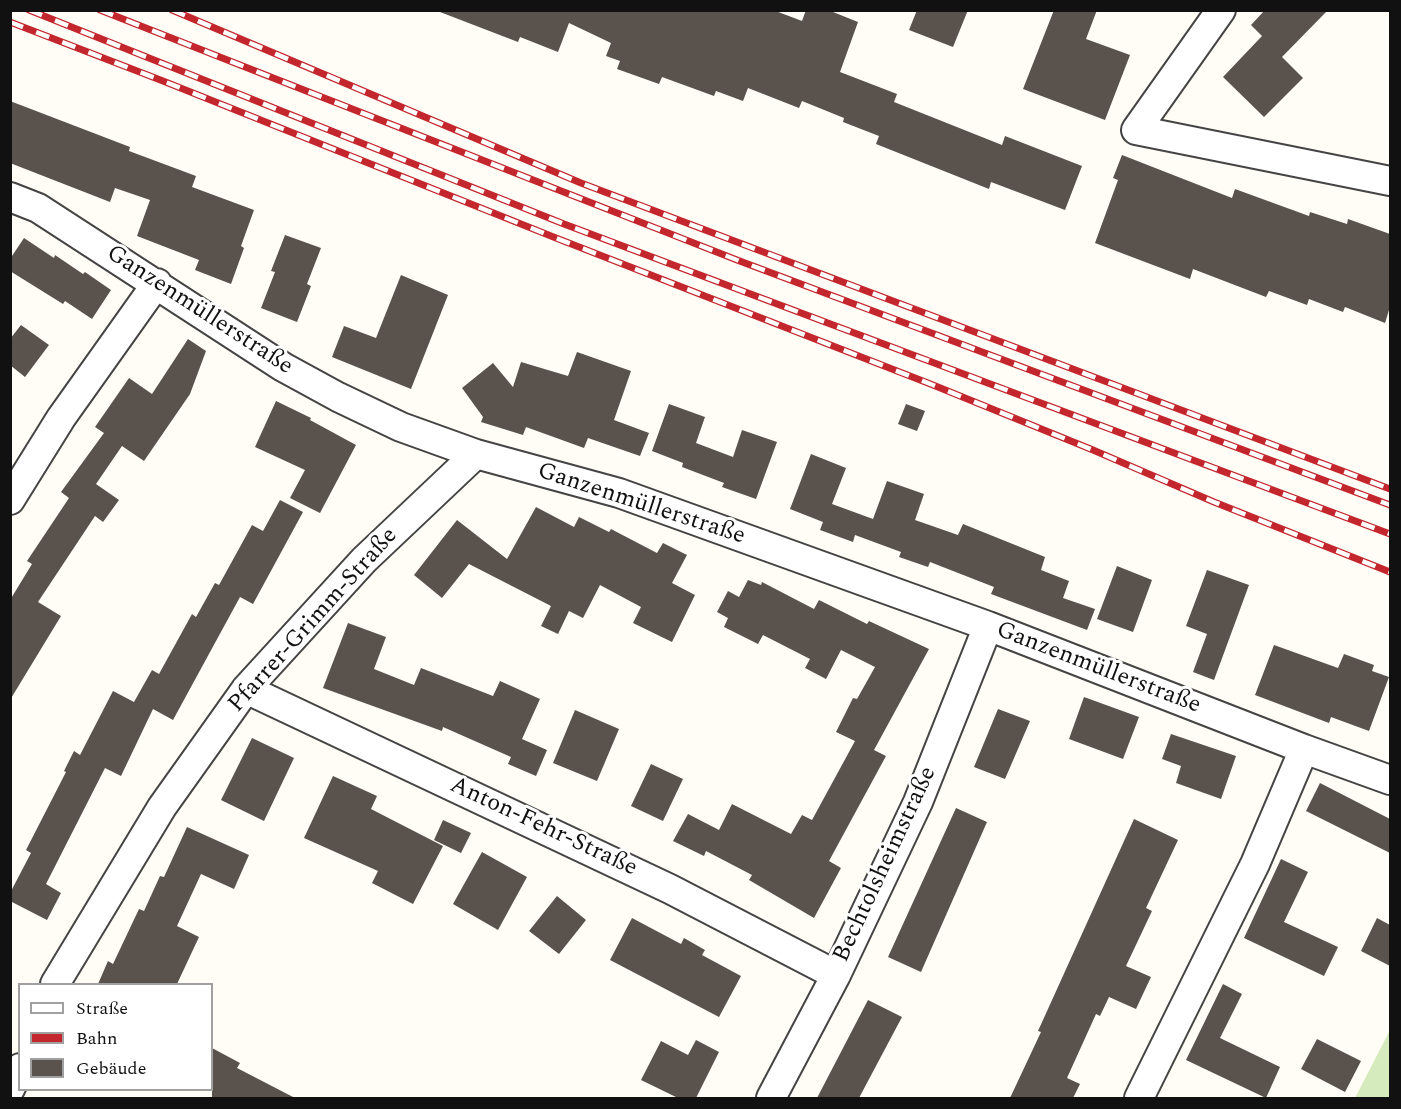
<!DOCTYPE html>
<html>
<head>
<meta charset="utf-8">
<style>
  body { margin:0 }
  #map { position:relative; width:1401px; height:1109px; overflow:hidden; background:#fffdf5; font-family:Spectral,serif }
  canvas { display:block }
  .frame { position:absolute; inset:0; border:12px solid #111; pointer-events:none }
  .legend { position:absolute; left:18px; top:983px; width:195px; height:108px; box-sizing:border-box; background:#fff; border:2px solid #a0a0a0; margin:0; padding:8px 10px; list-style:none; font-size:18px; color:#111 }
  .legend li { display:flex; align-items:center; gap:12px; height:30px }
  .legend b { width:30px; border:2px solid #a0a0a0 }
</style>
</head>
<body>
<div id="map">
<canvas width="1401" height="1109"></canvas>
<div class="frame"></div>
<ul class="legend">
<li><b style="height:8px;background:#fff"></b>Straße</li>
<li><b style="height:8px;background:#c4262e"></b>Bahn</li>
<li><b style="height:16px;background:#5a524d"></b>Gebäude</li>
</ul>
</div>
<script>
const context = document.querySelector('canvas').getContext('2d');
context.lineJoin = 'round';
function paint(path, color) { context.fillStyle = color; context.fill(path, 'evenodd'); }
function trace(path, color, width, dash) { context.strokeStyle = color; context.lineWidth = width; context.lineCap = dash ? 'butt' : 'round'; context.setLineDash(dash || []); context.stroke(path); }
function label(font, color, halo, rows, align = 'center') {
  context.font = font + ' Spectral,serif'; context.lineWidth = 6; context.setLineDash([]); context.textBaseline = 'middle'; context.strokeStyle = halo; context.fillStyle = color; for (const [text, x, y, turn = 0] of rows) {
    context.save(); context.translate(x, y); context.rotate((+turn || 0) * Math.PI / 180); context.textAlign = isNaN(turn) ? turn : align; if (halo) context.strokeText(text, 0, 0); context.fillText(text, 0, 0); context.restore();
  }
}
const green = new Path2D(`
  M1390 1030V1098H1355Z`);
const building = new Path2D(`
  M440 10H773L802 21 806 10H828L858 22 840 72 897 94 894 102 1002 145 1005 136 1082 166 1065 210 991 182 989 189 876 144 879 136 843 122 844 118 802 101 799 108 748 88 743 101 716 91 714 96 662 77 659 84 617 69 620 61 606 56 611 43 569 23 558 52 520 37 518 42 440 12Z
  M917 10H968L953 47 909 30Z
  M1054 10H1097L1086 39 1130 55 1105 120 1023 89Z
  M1265 10H1328L1282 57 1303 78 1264 117 1223 77 1262 36 1251 25Z
  M10 101 130 147 129 151 196 176 192 187 254 210 241 246 244 248 231 284 195 270 199 260 137 236 150 200 115 188 110 202 10 163Z
  M1122 155 1232 198 1235 189 1309 216 1310 212 1347 224 1348 219 1390 234V307L1385 323 1345 307 1343 312 1309 299 1307 305 1269 291 1266 297 1193 269 1190 279 1095 243 1118 180 1113 178Z
  M285 235 321 248 307 284 311 286 297 322 261 308 275 272 271 271Z
  M24 238 54 258 55 255 83 274 85 272 111 290 92 319 65 301 63 304 10 271V259Z
  M401 275 448 295 411 389 332 357 344 326 376 338Z
  M21 325 49 345 25 377 10 365V339Z
  M188 339 206 351 190 394 144 461 122 446 96 484 119 500 103 522 95 516 38 602 61 616 10 700V600L32 564 27 561 69 498 61 492 104 433 95 427 129 378 152 394Z
  M577 352 631 371 614 420 649 433 640 456 588 438 584 448 526 427 523 435 481 422 483 417 462 388 493 363 513 387 521 362 568 376Z
  M276 401 311 418 310 420 356 445 320 513 290 498 305 470 255 447Z
  M669 404 705 417 696 443 733 457 742 430 777 442 756 499 722 487 724 483 682 467 683 463 652 451Z
  M906 404 925 411 917 431 898 424Z
  M811 454 846 468 832 504 873 519 887 481 924 494 915 520 958 535 963 524 1045 557 1041 570 1069 581 1063 598 1095 609 1087 630 991 594 994 587 930 562 928 567 899 557 901 552 855 535 853 542 820 530 823 522 790 509Z
  M280 500 303 512 253 604 240 597 173 720 153 709 121 776 105 768 46 884 61 893 47 920 10 901V893L31 853 26 850 66 772 64 771 74 751 80 755 113 691 134 702 152 670 159 674 192 614 196 617 215 583 219 585 252 525 263 531Z
  M536 507 574 527 579 517 609 532 611 529 657 553 663 543 687 555 672 583 695 595 672 642 633 623 641 607 600 585 583 618 569 611 558 634 541 626 551 606 469 564 442 598 414 575 457 520 507 559Z
  M1117 566 1152 580 1133 632 1097 619Z
  M1207 570 1249 585 1214 680 1193 672 1207 634 1186 626Z
  M748 580 761 585 762 582 814 609 819 600 867 624 869 621 929 649 874 750 886 756 829 861 841 868 814 918 749 880 752 875 706 851 704 856 673 841 688 814 719 830 732 804 791 834 802 815 812 820 855 741 836 732 853 698 857 699 875 667 841 650 826 679 805 668 810 659 763 635 758 644 724 627 728 618 717 612 728 591 739 597Z
  M348 623 386 637 374 669 414 685 421 668 493 696 500 681 540 699 522 739 547 750 536 776 508 764 511 757 443 727 442 731 323 688Z
  M1274 645 1338 668 1344 654 1374 665 1372 671 1389 677 1369 731 1331 717 1329 723 1255 695Z
  M1084 697 1139 717 1123 759 1069 739Z
  M998 709 1030 721 1005 779 974 767Z
  M575 710 619 729 597 781 553 763Z
  M1171 734 1236 756 1221 799 1176 783 1181 766 1162 759Z
  M252 738 294 758 264 821 221 800Z
  M651 764 683 779 663 821 631 806Z
  M333 776 377 796 371 809 443 846 413 904 372 883 378 871 304 838Z
  M1320 783 1390 819V853L1306 811Z
  M956 808 987 822 921 972 888 957Z
  M1134 819 1178 840 1146 908 1152 911 1126 966 1151 977 1143 994 1136 1009 1109 997 1100 1016 1096 1014 1067 1078 1080 1084 1073 1098H1010L1041 1032 1038 1031Z
  M443 820 471 833 461 853 434 840Z
  M187 827 249 855 234 889 201 874 177 926 199 937 177 984H98L108 961 113 964 139 909 144 911 160 876 164 877Z
  M482 852 527 877 498 930 453 904Z
  M1281 859 1308 872 1284 922 1338 947 1324 976 1244 938Z
  M557 896 586 920 559 954 529 931Z
  M632 918 681 944 684 938 705 950 702 955 741 976 719 1017 610 960Z
  M1377 918 1390 925V966L1361 951Z
  M1223 984 1242 994 1220 1038 1280 1067 1266 1098 1186 1060Z
  M868 1000 902 1017 859 1098H817Z
  M1317 1039 1361 1061 1345 1092 1301 1069Z
  M696 1040 719 1052 696 1098H678L641 1080 661 1041 688 1055Z
  M212 1048 240 1063 237 1068 295 1098H212Z`);
const street = new Path2D(`
  M1221 10 1136 130 1390 181
  M10 197 38 208 283 367 338 397 401 427 476 454 619 493 988 626 1304 749 1390 780
  M10 500 61 418 157 283
  M246 689 670 889 836 975
  M55 984 162 807 246 689 364 560 476 454
  M10 1089 20 1068
  M771 1098 836 975 918 802 988 626
  M1139 1098 1255 864 1304 749`);
const rail = new Path2D(`
  M29 10 564 224 1390 534
  M100 10 737 260 1390 505
  M172 10 581 183 1390 489
  M10 22 163 81 556 238 933 385 1093 450 1214 502 1390 572`);
const streetNames = [
  ["Ganzenmüllerstraße",199,311,33],
  ["Ganzenmüllerstraße",641,505,18],
  ["Pfarrer-Grimm-Straße",314,621,-48],
  ["Ganzenmüllerstraße",1098,669,21],
  ["Anton-Fehr-Straße",543,828,25],
  ["Bechtolsheimstraße",886,865,-65]
];
paint(green, '#d5ebbd');
paint(building, '#5a524d');
trace(street, '#444', 32);
trace(street, '#fff', 28);
trace(rail, '#c4262e', 7);
trace(rail, '#fff', 4.5, [14]);
label('24px', '#111', '#fff', streetNames);
</script>
</body>
</html>
